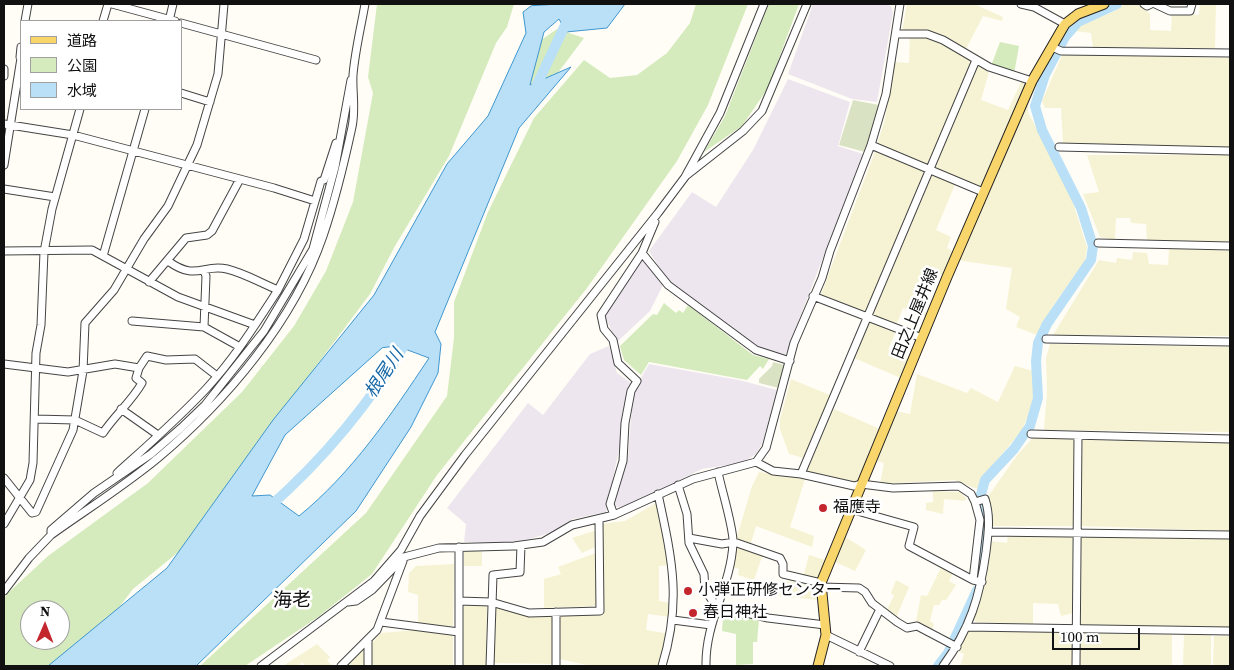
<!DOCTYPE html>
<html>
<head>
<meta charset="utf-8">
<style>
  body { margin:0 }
  #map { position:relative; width:1234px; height:670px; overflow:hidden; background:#fffdf5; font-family:"Source Serif 4","Noto Sans JP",serif }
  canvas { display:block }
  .frame { position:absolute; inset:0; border:5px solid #111; pointer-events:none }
  .legend { position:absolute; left:20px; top:20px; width:162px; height:90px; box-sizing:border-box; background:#fff; border:1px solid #a0a0a0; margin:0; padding:6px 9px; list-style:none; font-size:15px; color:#111 }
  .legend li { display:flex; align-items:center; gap:10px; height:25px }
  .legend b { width:25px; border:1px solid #a0a0a0 }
  .north { position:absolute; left:20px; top:600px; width:50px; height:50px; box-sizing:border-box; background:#fff; border:1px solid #a0a0a0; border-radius:50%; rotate:1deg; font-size:14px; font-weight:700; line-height:20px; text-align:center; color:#111 }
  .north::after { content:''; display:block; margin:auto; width:18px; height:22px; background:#c4262e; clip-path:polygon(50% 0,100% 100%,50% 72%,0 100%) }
  .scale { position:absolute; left:1052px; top:628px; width:88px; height:22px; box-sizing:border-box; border:2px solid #111; border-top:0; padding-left:6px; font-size:15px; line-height:18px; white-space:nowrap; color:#111; -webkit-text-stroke:4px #fff; paint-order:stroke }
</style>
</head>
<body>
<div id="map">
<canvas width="1234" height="670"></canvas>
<div class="frame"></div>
<ul class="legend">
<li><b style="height:6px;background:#f9d66b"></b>道路</li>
<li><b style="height:14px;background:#d5ebbd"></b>公園</li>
<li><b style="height:14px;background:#b9e0f7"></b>水域</li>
</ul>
<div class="north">N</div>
<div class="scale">100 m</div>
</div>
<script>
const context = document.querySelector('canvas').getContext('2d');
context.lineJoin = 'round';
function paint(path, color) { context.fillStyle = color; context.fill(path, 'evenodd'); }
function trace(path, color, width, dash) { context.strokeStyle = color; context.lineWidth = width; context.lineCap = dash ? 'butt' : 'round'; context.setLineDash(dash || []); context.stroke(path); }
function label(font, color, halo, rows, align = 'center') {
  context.font = font + ' "Source Serif 4","Noto Sans JP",serif'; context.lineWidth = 5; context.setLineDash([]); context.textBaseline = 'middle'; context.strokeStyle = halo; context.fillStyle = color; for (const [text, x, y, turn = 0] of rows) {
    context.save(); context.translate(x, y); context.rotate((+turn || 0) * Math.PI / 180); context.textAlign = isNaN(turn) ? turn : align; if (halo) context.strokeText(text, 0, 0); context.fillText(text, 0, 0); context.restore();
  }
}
const industrial = new Path2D(`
  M813 4H884L891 6 893 13 877 102 852 99 788 74Z
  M788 79 850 102 838 146 863 154 785 356 756 347 669 282 649 251 692 192 716 207 753 150Z
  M641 258 663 285 650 311 617 342 604 315Z
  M609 346 617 373 631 383 626 393V416L606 512 573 519 554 532 529 539 503 543 464 542 466 524 447 508 528 403 543 415 590 354Z
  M649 364 739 380 777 390 762 444 756 454 742 463 702 469 622 508 614 506 628 458 633 392Z`);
const farmland = new Path2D(`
  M907 4H974L1003 17 1002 21 983 16 965 51 942 36 902 31Z
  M1125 4H1139L1150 14V30L1171 31 1172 14 1199 15 1200 4H1216L1215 48 1093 47 1091 33 1076 31 1077 26 1115 11Z
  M910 35 925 36 972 60 928 165 877 144 884 123 895 62 909 63Z
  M1063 53 1230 58V147L1063 143 1061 108H1045L1042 101Z
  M975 65 989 72 981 100 1008 110 1022 80 1027 83 980 188 934 169Z
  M1024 103 1028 105V112L1069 190 1087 247 1085 261 1053 306 1037 335 1016 327 1020 317 1006 309 1012 268 956 260Z
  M876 149 926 171 865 312 821 294Z
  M1087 155H1230V241H1147L1146 224 1131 223 1130 218H1116L1115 240 1100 237 1083 194 1099 192Z
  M933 173 956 182 936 230 951 237 947 248 953 252 943 275 923 269 910 305 928 313 926 317 903 308 896 326 873 315Z
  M1169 248 1230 251V336L1053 335 1099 260 1116 263 1117 258 1132 260 1133 252 1147 253 1149 264 1168 265Z
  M869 321 896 331 888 350 909 359 901 378 854 358Z
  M1050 344 1230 347V432L1044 430 1047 391 1046 358Z
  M1015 366 1033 371 1036 397 1021 432 996 461 977 489 955 480 880 484 884 463 874 460 895 411 910 414 917 374 967 393 971 388 998 402Z
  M791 379 832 396 804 458 789 454 780 429V419Z
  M834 409 880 429 858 482 806 473Z
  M1033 438 1075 439 1074 526H993L987 498 1018 454Z
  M1081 440 1230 442V531L1081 526Z
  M759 472 805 479 790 527 814 536 812 547 756 526 750 546 736 540 752 486Z
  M933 491 960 492 966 498 965 501 944 499 943 514 926 510V503L933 502Z
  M656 503 670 565 659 566V601L671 603V617L648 614 646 630 670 634 659 666H591L560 659V614H603L602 524 625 521Z
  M597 530V546L582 553 572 538Z
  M1008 534 1074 536 1073 613 1061 616 1058 604 1033 603V624L976 622 974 619 987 575 990 541 1007 543Z
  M842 535 866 550 855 571 831 560Z
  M1079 535 1230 537V628L1079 625Z
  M735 545 763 554 754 580 738 575 739 569 733 567Z
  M464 551H482V566H464Z
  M598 552 597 606 544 608V579L561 574 558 567Z
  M809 555 825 560 818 580V600L779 596 781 581 802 582Z
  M454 564 453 626 418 624V595L408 592 409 573 416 566Z
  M942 566 954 571 949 581 956 585 946 600H942L939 605H934L930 621 934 624 932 630 916 621 921 595 927 596Z
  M896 580 909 587 896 618 886 611 894 596 891 593Z
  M465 605 487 606 486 666H463V608Z
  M495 607 526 615 554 614 553 664 493 663Z
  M415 630 453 635V666L349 665 360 651 372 643 381 633Z
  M967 631 1073 632V666H960L964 654 957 651Z
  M1080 633 1172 635V666H1080Z
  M1184 635H1211V666H1183Z
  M1214 636H1230V666H1213Z
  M317 644 330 657 327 661 333 666H306L302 662 299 666H283Z`);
const green = new Path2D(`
  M377 4H514L507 27 496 43 449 156 395 246 370 294 278 417 198 536 133 589 95 639 70 666H4V599L7 594 48 556 148 483 242 392 294 326 326 271 353 202 373 93 368 77ZM30 610H60V640H30Z
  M696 4H748L708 105 677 161 587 288 437 475 372 574 318 617 245 666H200L366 513 447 396 454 338V302L488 212 534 118 584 60 610 78 637 75 667 53 690 23Z
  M769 4H799L768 88 742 126 704 152 725 116Z
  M557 29 584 38 539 98 507 111 521 54Z
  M1000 42 1019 46 1014 74 991 66Z
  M664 303 676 313 679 310 683 313 688 305 753 355 769 359 763 369 760 366 747 380 649 362 641 375 624 360 620 346 653 314 657 315Z
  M718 612 759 619 757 642H753V664L736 665V634L722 631 723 619 717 618Z`);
const cemetery = new Path2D(`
  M853 100 879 105 865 152 839 145Z
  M773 362 785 365 779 388 759 383V379L772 366Z`);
const water = new Path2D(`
  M559 4H625L607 28 566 32 559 19 544 32 530 85 571 67 519 128 435 332 441 344 438 373 411 427 356 511 196 666H48L167 568 273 420 374 295 447 164 488 116 526 33 523 12 531 6ZM397 346 429 358C391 415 352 473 299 516L270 495 252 496 285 435 382 348Z`);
const river = new Path2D(`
  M533 93 575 4
  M267 509C324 459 372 401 410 336
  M982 559 985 525 980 498 985 480 1014 449 1030 426 1038 398 1036 361 1038 343 1047 324 1091 260 1093 246 1081 208 1042 130 1035 106 1045 75 1065 37 1078 22 1117 4
  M938 666 948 653 977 590`);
const minor = new Path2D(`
  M112 4 175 21
  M1021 4 1034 7 1065 24
  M1144 4 1147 6 1151 4
  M1155 4 1170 11H1190L1192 4
  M25 21 28 4
  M103 21 108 4
  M169 21 173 4
  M181 23 316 60
  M897 34H927L943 40 989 67 1032 81
  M1052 47 1061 51 1230 53
  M20 57 21 47
  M4 69V76
  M181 93 210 102
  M4 124 73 135 274 188 315 201
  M871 145 983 192
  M1059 147 1230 151
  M4 165 21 58
  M687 175 743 131 762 111 807 4
  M4 189 55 197
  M1098 243 1230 246
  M4 251 92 250 178 297 255 325
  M642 253 668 285 756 350 790 361
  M103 256 145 109
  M204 271 206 276 204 327
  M149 282 186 238 207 235 212 231 240 179
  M278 290 304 239 321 181 324 180 336 143
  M813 296 922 338
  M132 321 204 327 240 347
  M1046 339 1230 342
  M4 364 68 372 115 364 139 368 147 356 166 360 195 359 217 376
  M121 409 158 435
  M35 419 75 420 103 433C115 415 131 402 142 383L136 378 139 368
  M1031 434 1230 439
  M756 462 773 471 801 474 854 486 861 484 893 488 959 486 971 494 975 502 985 499C991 517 988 534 986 552 980 596 970 629 943 666
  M117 473C147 446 178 419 206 389 234 359 256 324 278 290 261 283 244 273 227 269 203 263 197 282 168 261
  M801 474 976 60
  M4 478 32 513 36 512 73 430 83 371 85 323 114 290 144 239 168 206 197 145 218 74 224 4
  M678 485 687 514 689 543 704 574 705 590 716 606 768 618 825 625
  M658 494C672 559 682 601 662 666
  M850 509 914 527 909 546 973 580 982 582
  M614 515 610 504 623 461 625 423 631 391 637 381 618 363 613 340 604 329 601 315 642 253 655 222
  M4 524 30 480 33 463 36 353 41 325 44 252 52 209 80 109
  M988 532 1230 535
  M51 535C86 510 124 486 158 458 226 401 294 321 323 236 335 201 344 164 352 127 356 108 352 92 353 75 355 51 361 27 365 4
  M689 538 722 544 734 542 780 558 783 564V574L821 583
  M973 580 980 520 975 502
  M821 587 859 588 865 592 872 603 897 622 907 628 917 626 957 647
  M4 591 29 558 51 535V530L94 493 151 454 181 428 205 405 264 331 313 249 335 167 351 80
  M459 601 491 602 529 613 600 611 599 520
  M348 602 356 601 372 590 404 557 439 548 514 546 543 542 572 525 614 515 693 479 756 462 766 448 794 343 822 278 830 251 871 145 886 94 900 4
  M673 620 711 625
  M381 622 459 632
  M966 627 1230 631
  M826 635 890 666
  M859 652 880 609
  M261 666 374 581 401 550 420 516 465 455 658 213 685 177 720 113 764 4
  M341 666 377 630 403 561
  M368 666V641
  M459 666V547
  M490 666 493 575 520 572 521 545
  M556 666V612
  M706 666C705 621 731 587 733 543 734 529 721 488 718 472
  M1076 666 1078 436`);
const major = new Path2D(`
  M818 666 826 635 821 583 947 277 1032 81 1065 24 1078 14 1104 4`);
const markers = [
  [823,508,5,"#c4262e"],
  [688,591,5,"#c4262e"],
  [693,613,5,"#c4262e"]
];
const streetNames = [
  ["田之上屋井線",916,314,-68]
];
const poiNames = [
  ["福應寺",833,508],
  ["小弾正研修センター",698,591],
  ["春日神社",703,613]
];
const waterNames = [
  ["根尾川",385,374,-56]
];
const quarterNames = [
  ["海老",292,601]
];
paint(industrial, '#eee6ef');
paint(farmland, '#f6f3d4');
paint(green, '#d5ebbd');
paint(cemetery, '#d9e3c4');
paint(water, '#b9e0f7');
trace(water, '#3f96cf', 1);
trace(river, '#b9e0f7', 10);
trace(minor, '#444', 9);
trace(major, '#222', 11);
trace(minor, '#fff', 7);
trace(major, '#f9d66b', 9);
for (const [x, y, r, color] of markers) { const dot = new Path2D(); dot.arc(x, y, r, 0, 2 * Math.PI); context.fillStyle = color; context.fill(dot); trace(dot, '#fff', 2); }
label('16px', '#111', '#fff', streetNames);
label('16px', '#111', '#fff', poiNames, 'left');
label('italic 18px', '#1768a6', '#fff', waterNames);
label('19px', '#111', '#fff', quarterNames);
</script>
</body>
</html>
